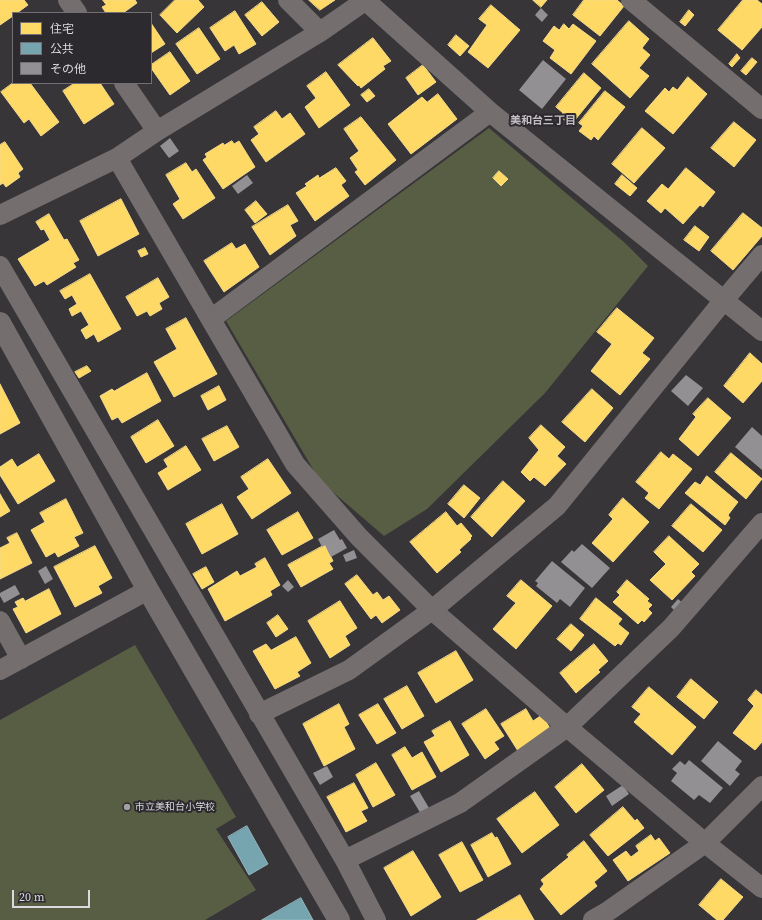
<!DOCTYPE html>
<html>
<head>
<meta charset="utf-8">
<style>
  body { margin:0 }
  #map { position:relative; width:762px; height:920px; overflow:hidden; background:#373538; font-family:"Source Serif 4","Noto Sans JP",serif }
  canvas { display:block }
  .legend { position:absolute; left:12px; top:12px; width:140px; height:72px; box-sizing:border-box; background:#2d2a2f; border:1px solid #737075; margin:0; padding:5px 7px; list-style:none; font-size:12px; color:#dbd9dd }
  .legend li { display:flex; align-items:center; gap:8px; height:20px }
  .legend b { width:20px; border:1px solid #737075 }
  .scale { position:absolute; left:12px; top:890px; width:78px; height:18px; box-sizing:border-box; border:2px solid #dbd9dd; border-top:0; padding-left:5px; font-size:12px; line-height:14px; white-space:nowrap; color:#dbd9dd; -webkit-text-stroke:3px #2d2a2f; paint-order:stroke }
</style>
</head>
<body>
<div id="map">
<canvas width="762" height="920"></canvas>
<ul class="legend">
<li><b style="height:11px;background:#ffd966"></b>住宅</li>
<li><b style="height:11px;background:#76a5af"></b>公共</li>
<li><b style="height:11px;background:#929092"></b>その他</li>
</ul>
<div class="scale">20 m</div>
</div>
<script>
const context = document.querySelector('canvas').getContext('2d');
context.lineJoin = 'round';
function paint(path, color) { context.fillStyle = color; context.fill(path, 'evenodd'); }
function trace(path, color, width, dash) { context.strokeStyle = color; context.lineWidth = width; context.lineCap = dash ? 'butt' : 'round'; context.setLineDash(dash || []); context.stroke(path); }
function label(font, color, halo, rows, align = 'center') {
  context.font = font + ' "Source Serif 4","Noto Sans JP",serif'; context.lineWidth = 4; context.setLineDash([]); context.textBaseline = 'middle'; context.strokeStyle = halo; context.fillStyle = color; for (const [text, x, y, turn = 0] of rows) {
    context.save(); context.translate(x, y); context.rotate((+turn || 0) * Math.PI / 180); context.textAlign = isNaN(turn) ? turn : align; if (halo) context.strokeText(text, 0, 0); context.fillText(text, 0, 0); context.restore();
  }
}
const green = new Path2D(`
  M489 128 625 243 648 266 545 393 427 509 384 536 320 481 226 321Z
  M135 645 236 817 216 829 256 890 205 920H0V720Z`);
const homes = new Path2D(`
  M0 0H24L28 5 17 13H13V16L0 25Z
  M103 0H135L137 3 123 13H106L102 7 106 5Z
  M175 0H198L204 7 177 33 160 15Z
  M309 0H335L320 10Z
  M533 0H547L541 7Z
  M584 0H617L624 6 600 36 573 15Z
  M743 0H757L762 4V27L742 50 718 30Z
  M262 2 279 22 262 36 245 15Z
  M491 5 520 30 488 68 468 52 487 25 479 19Z
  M689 10 694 15 685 26 680 22Z
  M235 11 256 44 239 54 234 45 225 51 210 28Z
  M629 21 649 39 642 48 650 55 639 68 649 76 630 98 592 64Z
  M151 23 165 44 151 53Z
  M564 24 569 29 573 24 596 41 571 74 550 58 555 50 543 41 554 26 559 30Z
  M199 28 220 59 197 74 176 44Z
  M456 35 469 46 460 56 448 45Z
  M373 38 391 61 383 66 385 69 361 88 359 85 358 86 338 65Z
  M170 52 190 81 170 95 151 68V65Z
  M737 54 740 58 732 67 729 64Z
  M752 58 757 62 746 75 741 71Z
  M423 65 436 82 418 95 406 78Z
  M326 72 350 105 319 128 305 107 316 98 307 86Z
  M584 73 601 88 575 120 572 118 568 123 560 116 563 113 556 107Z
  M688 77 707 94 673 134 645 111 665 88 669 92 673 87 677 90Z
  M13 83H30L59 122 41 136 29 119 24 123 1 92Z
  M75 83H87V84L100 83 114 104 84 124 63 91Z
  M369 89 375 96 367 102 361 95Z
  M605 91 625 107 598 140 594 136 591 140 579 131 583 126 579 123Z
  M438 94 457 119 411 154 388 124 422 97 427 102Z
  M276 111 282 119 290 113 305 134 266 162 251 140 259 134 254 127Z
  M361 117 396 160 365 185 355 172 358 170 350 158 359 151 344 129Z
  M734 122 756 140 734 167 711 148Z
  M642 128 665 148 634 183 612 164Z
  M232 141 234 144 239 141 255 167 223 189 203 160 207 157 205 154 223 143 224 145Z
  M5 142 23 169 18 173 20 177 6 187 3 183 0 185V145Z
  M186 163 192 172 196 169 215 198 183 219 173 204 180 199 166 175Z
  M336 168 346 181 341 185 349 196 315 221 296 193 307 186 305 184 318 175 319 178Z
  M686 168 715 192 703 207 700 205 683 224 665 208 661 213 647 201 662 184 668 189Z
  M499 171 508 179 501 186 493 178Z
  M622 175 637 188 630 196 615 184Z
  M121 199 139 234 98 256 80 221Z
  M256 201 267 214 255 223 245 210Z
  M288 205 298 221 290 225 296 236 270 255 252 227Z
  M743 213 762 228V236L733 270 711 251Z
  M49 214 64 240 67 239 79 260 73 263 76 267 47 285 44 281 35 286 18 259 50 240 44 229 41 230 36 222Z
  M695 226 709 237 699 251 684 240Z
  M232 243 236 249 245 244 259 267 224 292 204 261Z
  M145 248 148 254 141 257 138 251Z
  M90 274 121 329 98 342 94 334 86 339 81 330 89 325 81 311 72 316 69 309 77 304 72 295 65 299 60 291Z
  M158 278 169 297 159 303 162 309 150 316 147 311 137 316 126 297Z
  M617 308 654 338 642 353 650 359 620 395 591 371 612 344 597 332Z
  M186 318 217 374 174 397 154 362 177 349 166 329Z
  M750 353 762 364V381L743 403 724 386Z
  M87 366 91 371 79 378 75 372Z
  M147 373 161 401 122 423 118 417 112 420 100 396 112 389 114 391Z
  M0 384 20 423 0 434Z
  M219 386 226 400 208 410 201 396Z
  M592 389 613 408 585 442 562 422Z
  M708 398 731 418 698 456 679 439 696 417 693 414Z
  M158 420 174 446 146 463 131 437Z
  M541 425 565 447 557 456 566 464 545 486 534 477 530 481 521 472 539 450 529 438Z
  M227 426 239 447 214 461 202 439Z
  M186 446 201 470 168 490 158 473 168 467 164 460Z
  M661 452 669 459 673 454 692 469 659 509 645 498 649 493 636 482Z
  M731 453 762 479 746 499 715 472Z
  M39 454 55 481 18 504 0 475V467L12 459 17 467Z
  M268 459 291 493 252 519 237 497 249 489 241 477Z
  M707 476 738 502 728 515 730 518 725 525 685 493 695 482 700 485Z
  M503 481 525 501 492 537 471 517Z
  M464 485 480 498 464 518 448 504Z
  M0 494 10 511 0 517Z
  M623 498 649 522 613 562 592 543 613 519 609 515Z
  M66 499 83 533 74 537 79 546 58 557 55 552 46 557 31 530 45 522 40 513Z
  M222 504 238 534 202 554 186 524Z
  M691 504 722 530 703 552 672 526Z
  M298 512 313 538 282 555 267 530Z
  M446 512 457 526 461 523 472 536 470 538 471 539 459 550 461 552 437 573 410 542Z
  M17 533 32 563 0 579V548L10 543 7 538Z
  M669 536 699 564 691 572 695 576 672 600 650 580 666 564 654 552Z
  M325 545 333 561 329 563 333 569 301 587 288 565Z
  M95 546 112 578 98 586 102 593 75 607 54 567Z
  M265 558 280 585 270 591 272 595 225 621 208 589 237 571 240 576 257 567 255 564Z
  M206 567 214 582 202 589 193 574Z
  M357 575 373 595 377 592 383 600 389 596 400 610 382 623 376 615 371 619 345 584Z
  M521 580 552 606 516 649 493 629 516 603 507 596Z
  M627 580 649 599 647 601 652 605 648 609 652 613 644 622 642 620 638 624 613 602 620 595 617 592Z
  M49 589 61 614 26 633 13 609 18 607 15 602 23 598 25 601Z
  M596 598 622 619 618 624 629 633 621 645 618 643 615 646 580 619Z
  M340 601 357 628 345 636 350 645 330 658 308 621Z
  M278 615 288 629 276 637 267 623Z
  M571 624 584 635 571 651 557 639Z
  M296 637 311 663 297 672 300 676 275 689 253 651 266 644 271 650Z
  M594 644 608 661 598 670 600 672 576 693 560 673Z
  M456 651 473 680 436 703 418 673Z
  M691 679 718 702 704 719 677 697Z
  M407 686 424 716 402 729 384 699Z
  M649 687 696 727 672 755 634 722 641 714 632 707Z
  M756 690 762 695V742L755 750 733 733 754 706 748 700Z
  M339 704 349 724 344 727 355 749 324 766 303 724Z
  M378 704 396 733 377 744 359 715Z
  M486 709 504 736 494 742 499 749 485 759 462 724Z
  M526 709 533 721 542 715 551 730 518 751 501 724Z
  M450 721 469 755 441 772 424 742 435 736 432 731Z
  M405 747 412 758 422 752 436 777 412 790 392 755Z
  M376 763 395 795 373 807 356 775Z
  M582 764 604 790 576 813 555 787Z
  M354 783 368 808 361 811 367 821 346 832 327 797Z
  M535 792 559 825 522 853 497 819Z
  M623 807 635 821 637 819 644 828 608 856 590 835Z
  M492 833 495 838 497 837 511 864 488 877 471 845Z
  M651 835 655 841 659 838 670 853 628 881 613 860 626 851 631 857 639 851 636 846Z
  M584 841 607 871 594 882 597 886 561 915 540 889 544 884 541 880 569 857 567 855Z
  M462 842 483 880 460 892 439 855Z
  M413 851 441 897 411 916 384 868Z
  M721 879 743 897 723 920H717L699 905Z
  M520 895 534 920H477Z`);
const public = new Path2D(`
  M247 826 268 864 249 875 228 837Z
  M301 898 313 920H262Z`);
const building = new Path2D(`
  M541 8 548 15 542 22 535 15Z
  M543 60 566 79 542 109 519 90Z
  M170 138 179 151 169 158 160 146Z
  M247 175 253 183 238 194 232 186Z
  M686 375 703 388 688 406 671 391Z
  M752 427 762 436V470L735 447Z
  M334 530 340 540 342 539 347 548 331 557 325 545 322 547 318 539Z
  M582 544 610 568 592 588 561 562 572 550 574 552Z
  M354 550 357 558 346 562 343 555Z
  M552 561 585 588 570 607 560 599 557 603 536 586 538 583 535 581Z
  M46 566 53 579 45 584 38 571Z
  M288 580 294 587 288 592 282 586Z
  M15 585 20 594 4 603 0 596V593Z
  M678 599 685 605 677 613 671 607Z
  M718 741 742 761 735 770 740 774 730 786 701 761Z
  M689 760 723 788 710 803 699 795 694 800 671 781 677 773 672 769 680 761 685 765Z
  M327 766 333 777 320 785 313 773Z
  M623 785 629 794 612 806 606 796Z
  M419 791 429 808 421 814 410 796Z`);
const minor = new Path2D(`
  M68 0 77 13
  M288 0 320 32
  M365 0 490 112 762 331
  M631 0 762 109
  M124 83 157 131
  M117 158 295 464 359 537 432 610 567 727 705 843 762 888
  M0 215 117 158 157 131 320 32 366 0
  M0 266 345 860 376 920
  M211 319 490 112
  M0 621 21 659
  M0 670 148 590
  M259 714 349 670 432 610 557 506 724 300 762 255
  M345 860 460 803 567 727 671 628 762 523
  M593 920 607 912 705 843 762 786`);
const tertiary = new Path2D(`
  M0 323 148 590 339 920`);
const markers = [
  [127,807,4,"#a2a0a3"]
];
const poiNames = [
  ["市立美和台小学校",135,807]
];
const neighbourhoodNames = [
  ["美和台三丁目",543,121]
];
paint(green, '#585e44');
paint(homes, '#ffd966');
trace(homes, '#f4d98a', 1);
paint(public, '#76a5af');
trace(public, '#94b5bd', 1);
paint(building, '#929092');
trace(minor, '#746e6e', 20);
trace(tertiary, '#746e6e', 22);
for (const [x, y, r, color] of markers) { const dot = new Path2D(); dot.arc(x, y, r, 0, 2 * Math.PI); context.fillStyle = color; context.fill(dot); trace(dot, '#2d2a2f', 1.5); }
label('10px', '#dbd9dd', '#2d2a2f', poiNames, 'left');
label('bold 11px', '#c2bdc4', '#2d2a2f', neighbourhoodNames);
</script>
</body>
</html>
